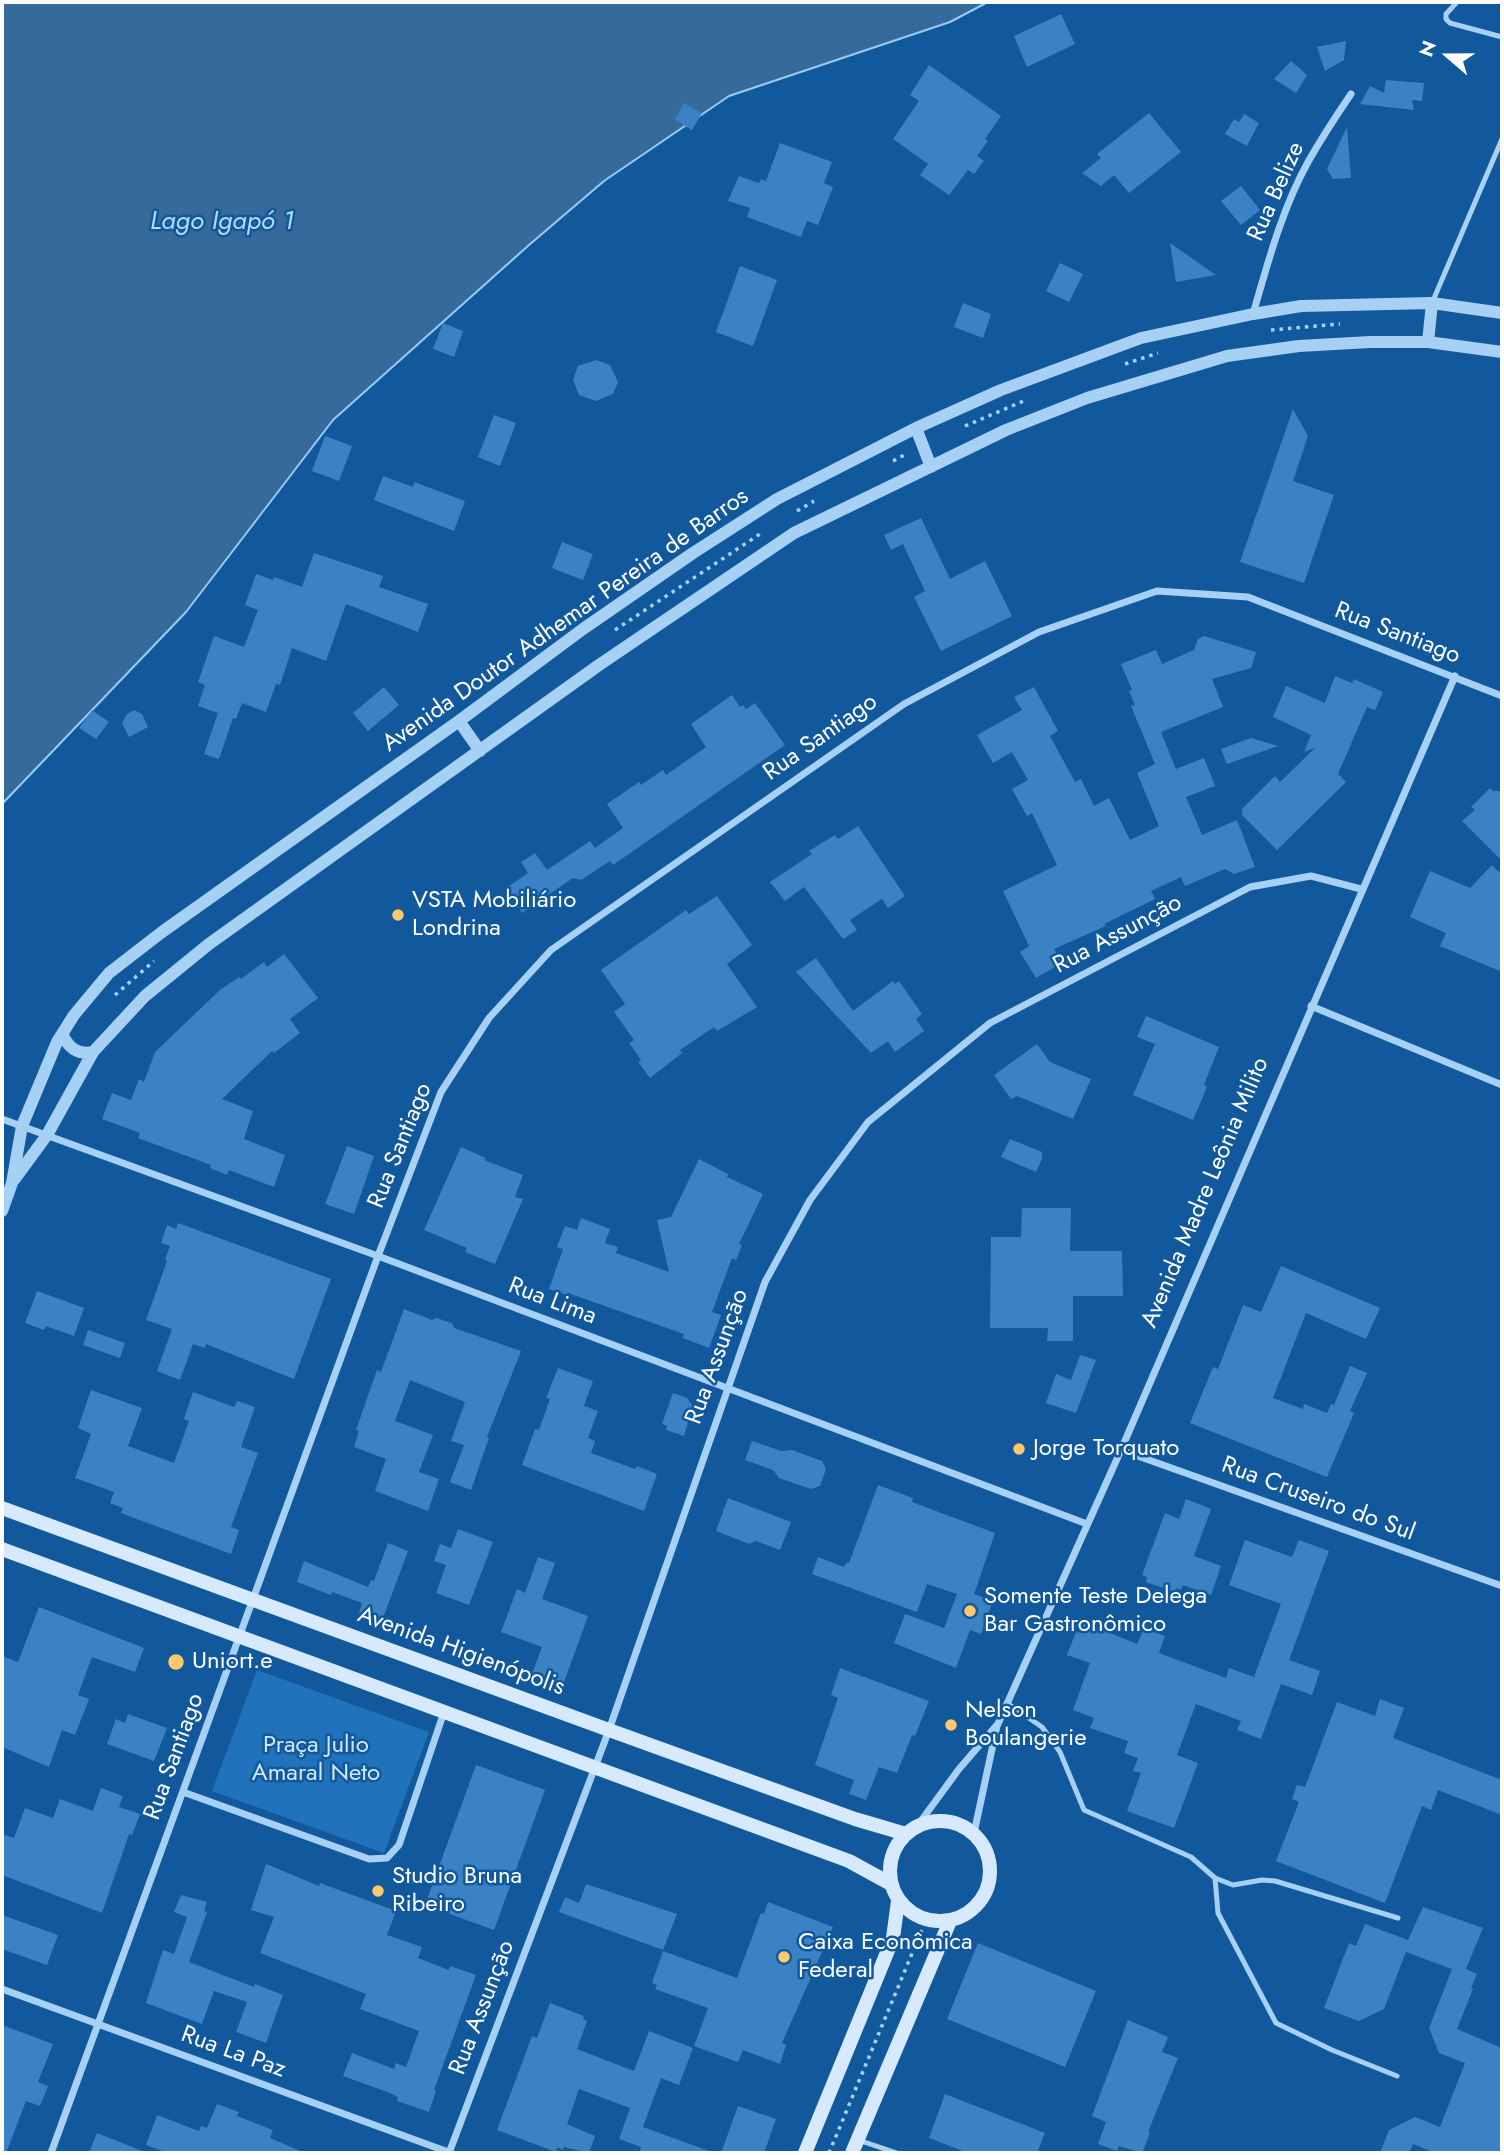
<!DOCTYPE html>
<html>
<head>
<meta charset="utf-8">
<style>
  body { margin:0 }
  #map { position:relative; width:1504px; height:2155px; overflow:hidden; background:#11599c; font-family:Jost,sans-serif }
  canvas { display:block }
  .frame { position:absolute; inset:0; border:4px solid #fff; pointer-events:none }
  .north { position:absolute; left:1413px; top:21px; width:70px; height:70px; -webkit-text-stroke:5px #11599c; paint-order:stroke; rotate:290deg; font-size:19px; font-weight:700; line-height:28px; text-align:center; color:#fff }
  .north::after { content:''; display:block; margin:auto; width:24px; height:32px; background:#fff; clip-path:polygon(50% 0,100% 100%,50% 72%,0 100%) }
</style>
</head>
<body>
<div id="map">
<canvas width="1504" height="2155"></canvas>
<div class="frame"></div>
<div class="north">N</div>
</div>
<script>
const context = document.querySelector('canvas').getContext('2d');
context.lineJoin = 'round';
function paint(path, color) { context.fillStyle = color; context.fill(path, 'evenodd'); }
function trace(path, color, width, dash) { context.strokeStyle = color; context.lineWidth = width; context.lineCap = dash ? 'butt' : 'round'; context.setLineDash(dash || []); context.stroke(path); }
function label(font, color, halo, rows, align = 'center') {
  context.font = font + ' Jost,sans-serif'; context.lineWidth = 5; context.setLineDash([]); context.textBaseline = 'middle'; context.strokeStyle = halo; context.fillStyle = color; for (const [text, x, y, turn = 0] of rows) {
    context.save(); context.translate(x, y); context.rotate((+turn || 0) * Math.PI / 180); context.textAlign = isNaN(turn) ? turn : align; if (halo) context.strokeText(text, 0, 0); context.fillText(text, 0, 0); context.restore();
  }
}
const green = new Path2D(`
  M257 1670 429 1732 384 1853 212 1791Z`);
const water = new Path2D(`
  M2 2H988L950 22 729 96 604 181 529 245 333 420 186 612 2 804Z`);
const building = new Path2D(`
  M1061 14 1075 44 1027 67 1014 36Z
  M1346 41 1344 60 1325 71 1317 47Z
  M1291 61 1307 75 1296 93 1274 79Z
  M929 65 1001 116 985 139 988 141 977 156 984 161 974 174 968 170 949 195 920 175 928 164 893 139 919 101 910 95Z
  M1386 80 1424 83 1422 101 1412 100 1414 110 1360 104 1370 86 1384 93Z
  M684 103 702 113 692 130 675 120Z
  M1149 113 1181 152 1129 193 1114 175 1101 186 1082 173 1101 158 1097 154Z
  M1244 114 1259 123 1247 146 1225 134 1234 119 1239 122Z
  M1347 127 1351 178 1333 179 1327 169Z
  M780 143 832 162 824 183 833 187 818 225 807 221 801 237 747 217 750 208 728 201 739 176 759 183 761 179 766 181Z
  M1241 186 1260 210 1241 225 1221 201Z
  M1170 243 1216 275 1176 282Z
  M1060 263 1083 274 1069 302 1046 291Z
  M740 266 777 280 753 346 716 332Z
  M963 303 991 314 983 338 954 327Z
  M443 323 463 331 454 357 433 349Z
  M596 360 610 365 618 382 613 394 596 401 579 395 573 380 578 366Z
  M1293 409 1308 436 1293 481 1334 495 1304 583 1240 562Z
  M494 415 516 423 500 466 478 457Z
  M325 436 352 446 339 481 312 471Z
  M383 476 413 487 414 482 465 501 454 531 374 500Z
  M921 518 950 579 985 561 1012 616 941 651 914 597 925 591 903 544 891 550 884 535Z
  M562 542 593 554 583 580 552 568Z
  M314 553 383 576 379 587 428 604 418 632 346 604 326 661 292 648 280 685 276 684 266 712 242 703 236 719 233 718 219 759 204 754 218 713 198 706 205 685 198 682 214 636 244 647 258 610 245 605 256 574 273 580 274 577 302 587Z
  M1204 636 1256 652 1251 668 1212 679 1223 707 1161 732 1176 769 1204 758 1215 786 1186 797 1202 835 1237 820 1255 867 1234 874 1225 869 1185 886 1181 877 1151 891 1155 899 1104 924 1106 926 1054 949 1062 963 1036 978 1020 952 1029 946 1003 891 1057 865 1032 813 1027 816 1012 789 1028 780 1012 752 993 763 977 735 1022 710 1014 697 1034 687 1058 731 1050 736 1075 782 1081 779 1094 806 1109 798 1130 840 1159 826 1137 773 1155 764 1131 706 1135 705 1129 691 1132 690 1121 664 1156 650 1162 664 1194 650 1198 639Z
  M1335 676 1352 683 1354 679 1383 692 1375 710 1367 707 1338 774 1346 782 1277 850 1242 815V809L1275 776 1280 782 1315 748 1304 752 1311 735 1273 717 1286 686 1325 703Z
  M384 687 399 705 368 731 353 713Z
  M732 695 740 707 743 705 746 709 755 703 785 745 613 865 610 861 581 880 573 878 522 913 505 889 528 873 521 862 535 853 547 870 590 841 595 848 623 828 607 804 639 782 641 785 663 770 666 775 706 747 691 724Z
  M92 710 109 722 96 739 79 728Z
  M134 710 142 714 148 727 129 737 122 723 127 714Z
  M1251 738 1278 746 1227 764 1221 749Z
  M1490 788 1493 791H1502V861L1462 821 1475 810 1471 807Z
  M858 826 905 896 888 908 882 899 850 920 857 930 843 939 804 887 785 901 770 882 812 854 809 851 835 835 838 839Z
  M1492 865 1502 875V972L1440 946 1446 933 1410 917 1430 871 1470 888Z
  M717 896 752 945 727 964 757 1007 717 1031 714 1027 680 1050 682 1053 650 1078 638 1062 641 1060 629 1043 634 1040 614 1012 625 1004 601 970 686 910 689 914Z
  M284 954 318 998 290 1019 300 1033 274 1053 272 1051 222 1099 253 1111 244 1139 285 1155 274 1187 229 1170 227 1175 210 1168 211 1165 138 1138 140 1133 102 1119 112 1093 131 1100 139 1079 144 1082 155 1052 220 990 239 977 241 979 264 962 267 967Z
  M816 958 853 1011 893 981 895 984 899 981 922 1014 916 1019 924 1031 895 1052 888 1041 871 1053 796 972Z
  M1146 1016 1219 1047 1204 1085 1207 1087 1193 1120 1133 1095 1155 1044 1137 1037Z
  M1037 1044 1050 1062 1091 1079 1073 1119 1017 1096 1011 1099 994 1075Z
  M1010 1139 1042 1152V1159L1036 1172 1001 1157Z
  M347 1146 374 1156 354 1214 325 1204Z
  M461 1147 486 1158 484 1160 523 1175 515 1197 523 1199 495 1264 465 1252 467 1248 424 1230Z
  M699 1159 728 1174 727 1177 763 1194 739 1244 742 1245 736 1260 732 1258 712 1312 721 1315 709 1348 683 1338 684 1334 568 1293 567 1295 549 1289 563 1249 557 1247 565 1226 577 1230 581 1218 610 1229 605 1243 618 1247 616 1253 669 1272 657 1220 671 1217Z
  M1022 1208H1071L1070 1251H1122L1123 1296H1073V1341H1047L1048 1328H990L991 1237H1021Z
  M178 1223 331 1279 294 1379 206 1344 205 1348 193 1344 180 1380 157 1371 172 1329 146 1320 167 1261 165 1260 170 1246 161 1243 167 1225 176 1229Z
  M1281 1266 1380 1308 1366 1339 1306 1313 1273 1398 1303 1409 1304 1404 1327 1413 1331 1404 1334 1405 1350 1366 1367 1373 1350 1411 1354 1413 1327 1477 1190 1423 1213 1367 1218 1369 1243 1305 1261 1312Z
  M37 1291 84 1308 74 1336 46 1326 44 1330 25 1323Z
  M404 1309 432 1320 436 1318 452 1323 454 1328 521 1351 487 1437 489 1438 471 1490 450 1482 464 1445 451 1441 465 1402 410 1380 395 1421 433 1435 419 1472 439 1479 428 1511 375 1491 386 1459 354 1447 359 1431 356 1430 377 1370 381 1372Z
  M88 1330 125 1343 120 1358 83 1345Z
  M1080 1355 1096 1360 1076 1413 1046 1403 1056 1374 1071 1380Z
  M558 1368 593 1381 584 1406 598 1411 588 1438 595 1441 591 1453 635 1469 637 1466 657 1474 644 1511 522 1465 535 1429 539 1430 550 1399 546 1398Z
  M91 1390 142 1408 128 1446 174 1463 189 1421 184 1419 193 1392 234 1407 237 1401 255 1407 241 1447 258 1453 231 1527 239 1530 231 1554 121 1513 123 1508 110 1503 114 1492 75 1478 91 1434 78 1428Z
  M673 1393 687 1398 693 1406 684 1436 666 1430 667 1426 662 1424Z
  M752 1441 781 1451 792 1450 822 1461 826 1469 820 1486 811 1489 779 1478 773 1470 745 1460Z
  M878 1485 913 1498 912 1502 995 1533 974 1594 993 1601 981 1634 970 1630 956 1668 894 1643 905 1614 944 1628 957 1594 927 1584 917 1612 812 1574 818 1557 844 1567 847 1562 849 1563Z
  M728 1498 791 1522 780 1550 756 1541 749 1544 716 1531Z
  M1186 1499 1211 1509 1194 1556 1221 1566 1211 1595 1183 1585 1181 1590 1177 1588 1175 1592 1146 1582 1147 1577 1142 1575 1165 1513 1179 1519Z
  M458 1529 493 1542 469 1605 436 1593 446 1565 434 1561 440 1544 451 1548Z
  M1245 1540 1292 1557 1299 1540 1329 1551 1289 1660 1320 1671 1312 1695 1281 1684 1261 1739 1237 1730 1241 1721 1196 1704 1177 1755 1198 1763 1174 1828 1127 1811 1141 1773 1133 1771 1138 1758 1124 1753 1128 1741 1090 1728 1094 1718 1073 1710 1090 1663 1067 1655 1076 1632 1079 1633 1083 1622 1137 1644 1144 1629 1165 1636 1159 1653 1226 1678 1229 1668 1254 1677 1281 1604 1229 1585Z
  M388 1543 408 1551 382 1621 359 1613 362 1603 332 1592 331 1595 297 1582 304 1561 368 1587 371 1580 374 1581Z
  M538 1557 555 1563 542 1599 588 1616 562 1688 531 1677 542 1647 501 1632 517 1589 525 1593Z
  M39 1607 144 1648 135 1672 92 1657 78 1695 89 1699 75 1735 62 1730 49 1767 2 1747V1656L18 1662Z
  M840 1668 929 1701 915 1736 912 1735 897 1773 879 1767 866 1800 849 1794 854 1780 815 1765 838 1698 831 1695Z
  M1380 1699 1404 1708 1393 1738 1502 1780V1815L1438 1790 1431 1810 1422 1806 1385 1903 1276 1861 1299 1802 1292 1799 1297 1785 1305 1787 1337 1702 1375 1716Z
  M128 1714 167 1728 154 1761 107 1744 116 1719 125 1723Z
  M476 1765 545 1790 494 1930 425 1905Z
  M101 1788 123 1796 119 1807 140 1814 132 1835 129 1834 102 1913 2 1875V1834L14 1838 25 1808 53 1818 60 1799 93 1811Z
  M266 1864 319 1886 320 1883 396 1911 387 1935 422 1947 418 1958 449 1970 450 1966 476 1975 434 2090 436 2091 429 2112 397 2101 398 2097 390 2093 343 2076 352 2053 394 2069 396 2063 406 2067 419 2031 360 2009 366 1994 260 1953 274 1917 251 1910Z
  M586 1884 677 1914 663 1950 559 1912 565 1897 579 1903Z
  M181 1895 207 1902 204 1911 207 1912 189 1962 254 1987 255 1984 283 1995 266 2043 236 2032 247 2002 214 1991 202 2024 146 2003 163 1950 174 1954 187 1917 174 1912Z
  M768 1902 833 1927 782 2043 786 2045 780 2064 743 2050 738 2062 694 2046 708 2008 655 1989 657 1985 652 1983 663 1951 737 1978 761 1913 764 1914Z
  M1423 1907 1483 1928 1466 1969 1477 1974 1471 1988 1473 1989 1457 2029 1502 2048V2153H1435L1413 2144 1409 2153H1380L1389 2130 1415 2117 1440 2127 1465 2063 1439 2053 1429 2028 1452 1969 1406 1952 1384 2009 1359 2021 1324 2008 1349 1943 1356 1946 1365 1924 1408 1940Z
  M2 1915 58 1935 47 1965 2 1949Z
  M978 1943 1096 1991 1065 2067 947 2019Z
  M550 2003 584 2016 583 2019 587 2021 577 2049 634 2071 649 2031 693 2048 679 2085 661 2078 643 2127 709 2151V2153H639L641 2147 619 2139 630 2108 579 2089 567 2124 595 2136 589 2153 564 2147 563 2150 557 2147 556 2152 497 2130 532 2036 537 2038Z
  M1128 2020 1168 2037 1162 2052 1178 2058 1148 2132 1150 2133 1142 2153 1119 2146 1117 2151 1098 2144 1106 2122 1092 2116Z
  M2 2025 53 2044 38 2082 48 2086 40 2106 26 2101 6 2153H2Z
  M945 2094 1045 2133 1037 2153H968L929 2138Z
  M217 2104 239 2112 237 2116 273 2130 270 2138 305 2153H168L146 2145 157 2115 199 2131 201 2126 207 2128Z
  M738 2106 776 2119 764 2153H721Z
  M97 2133 145 2152 144 2153H89Z`);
const path = new Path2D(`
  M1271 330 1340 324
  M1125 364 1158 353
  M965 426 1026 400
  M893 461 908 453
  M797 511 814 501
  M615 630 760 534
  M115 995 154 961
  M829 2153 926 1920`);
const service = new Path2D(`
  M1457 2 1446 14V19L1450 23 1502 37
  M1432 303 1502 139
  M1007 1703 1042 1727 1060 1752 1084 1810 1191 1857 1215 1878 1233 1885 1262 1880 1275 1881 1398 1918
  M1215 1878 1218 1913 1276 2023 1332 2050 1397 2076
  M861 2141 897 2153`);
const minor = new Path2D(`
  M1253 314C1268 262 1282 209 1308 162 1321 139 1336 116 1351 94
  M1311 1006 1502 1085
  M2 1119 378 1256 1087 1524
  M1121 1450 1502 1586
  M183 1792 369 1859 387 1858 399 1845 444 1712
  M918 1825 959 1769 996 1726
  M974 1833 997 1726 1121 1450 1455 676
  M2 1989 451 2153
  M51 2153 378 1256 441 1092 489 1018 551 950 904 704 1039 632 1157 591 1248 597 1502 696
  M449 2153 609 1730 765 1282 810 1200 868 1122 990 1023 1250 887 1311 876 1361 889`);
const tertiary = new Path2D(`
  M1428 342 1432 303
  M916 428 931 467
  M459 721 480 751
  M62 1034C69 1048 77 1055 93 1052
  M14 1180 47 1135 93 1052 145 996 209 944 599 665 794 533 1006 430 1087 398 1227 356 1299 346 1370 342H1428L1502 352
  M2 1211 12 1183 22 1126 57 1042 74 1015 109 973 162 932 459 721 583 629 693 553 777 499 916 428 1001 390 1141 338 1253 314 1301 306 1432 303 1502 313`);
const secondary = new Path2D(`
  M2 1508 609 1730 855 1819 906 1834
  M2 1549 849 1861 891 1884
  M890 1871a50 50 0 1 1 100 0a50 50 0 1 1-100 0Z
  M805 2153 893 1938 898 1901
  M852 2153 950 1921`);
const markers = [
  [398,915,7,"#ffc86a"],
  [1019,1449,7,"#ffc86a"],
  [970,1611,7,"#ffc86a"],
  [176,1662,9,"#ffc86a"],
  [951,1725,7,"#ffc86a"],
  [378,1891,7,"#ffc86a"],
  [784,1957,7,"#ffc86a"]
];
const streetNames = [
  ["Rua Belize",1277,192,-66],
  ["Avenida Doutor Adhemar Pereira de Barros",566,621,-35],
  ["Rua Santiago",1397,634,21],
  ["Rua Santiago",821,738,-35],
  ["Rua Assunção",1118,935,-28],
  ["Rua Santiago",401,1146,-68],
  ["Avenida Madre Leônia Milito",1206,1193,-67],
  ["Rua Lima",552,1302,21],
  ["Rua Assunção",718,1357,-70],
  ["Rua Cruseiro do Sul",1318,1500,20],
  ["Avenida Higienópolis",461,1652,20],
  ["Rua Santiago",175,1757,-70],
  ["Rua Assunção",483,2008,-69],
  ["Rua La Paz",233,2053,20]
];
const poiNames = [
  ["VSTA Mobiliário",412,901],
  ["Londrina",412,929],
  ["Jorge Torquato",1033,1449],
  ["Somente Teste Delega",984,1597],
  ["Bar Gastronômico",984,1625],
  ["Uniort.e",192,1662],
  ["Nelson",965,1711],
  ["Boulangerie",965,1739],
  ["Studio Bruna",392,1877],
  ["Ribeiro",392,1905],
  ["Caixa Econômica",798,1943],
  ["Federal",798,1971]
];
const parkNames = [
  ["Praça Julio",316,1746],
  ["Amaral Neto",316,1774]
];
const waterNames = [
  ["Lago Igapó 1",222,223]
];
paint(green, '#2072ba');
paint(water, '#366a9a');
trace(water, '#98ccf8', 2);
paint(building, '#3a82c4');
trace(path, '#a6d0f4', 3.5, [3.5, 5]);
trace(service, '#a6d0f4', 5);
trace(minor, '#a6d0f4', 7);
trace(tertiary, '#a6d0f4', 12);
trace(secondary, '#d7eafd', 14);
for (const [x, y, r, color] of markers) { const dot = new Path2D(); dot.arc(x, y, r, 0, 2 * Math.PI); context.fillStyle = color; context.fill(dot); trace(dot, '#11599c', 2.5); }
label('24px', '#fff', '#11599c', streetNames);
label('24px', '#fff', '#11599c', poiNames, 'left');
label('24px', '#cfe8fe', '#11599c', parkNames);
label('italic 26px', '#b3dafb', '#11599c', waterNames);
</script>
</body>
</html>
